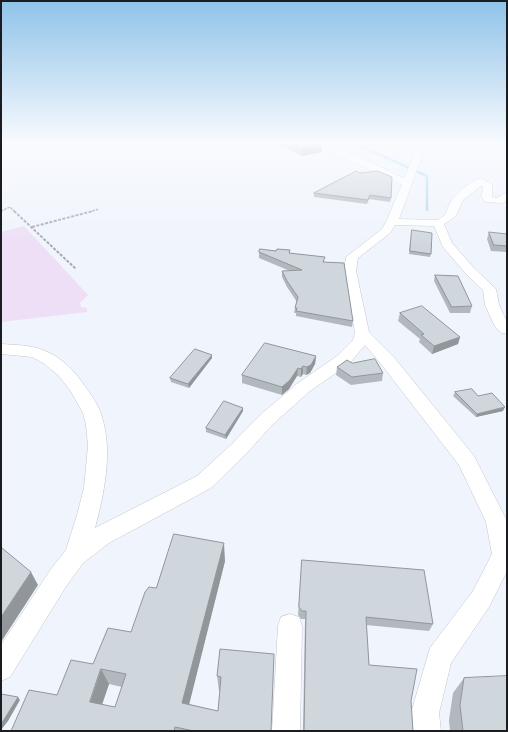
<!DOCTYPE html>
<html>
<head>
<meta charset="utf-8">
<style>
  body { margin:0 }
  #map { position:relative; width:508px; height:732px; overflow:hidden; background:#f0f4fc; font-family:Spectral,serif }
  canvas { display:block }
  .frame { position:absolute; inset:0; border:2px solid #1b1c20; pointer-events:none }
</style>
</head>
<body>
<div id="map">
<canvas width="508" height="732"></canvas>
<div class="frame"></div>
</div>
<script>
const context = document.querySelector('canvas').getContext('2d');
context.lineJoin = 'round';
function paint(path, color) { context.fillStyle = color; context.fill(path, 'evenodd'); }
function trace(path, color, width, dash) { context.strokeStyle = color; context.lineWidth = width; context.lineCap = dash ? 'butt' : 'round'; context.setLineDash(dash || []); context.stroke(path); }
const green = new Path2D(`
  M24 226 88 295 80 303 81 307 87 308V312L1 322V232Z`);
const stream = new Path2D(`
  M354 143 427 176V210`);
const pathFar1 = new Path2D(`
  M1 211 10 207 15 212
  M89 212 99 209`);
const path = new Path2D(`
  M14 211 76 269
  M32 227 93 211`);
const minor = new Path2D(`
  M309 143C339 143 377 166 404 178L419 143H427L399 219 437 220C450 214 445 211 451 201 457 192 471 181 481 178L492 184V197L497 198 507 192V200L503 203 485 202 481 196 483 190 482 185 463 200 456 216 444 224 452 243 474 268 496 289 499 305 507 322V334L502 333 495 327 485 305 483 290 466 274 443 247 434 226 395 225 390 233 358 258 356 271 369 332 393 356 474 456 507 521V571L489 607 451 663 439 713 441 731H413L411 713 430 648 473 591 492 554 486 522 459 465 381 364 365 345 349 364 310 391 272 425 245 455 211 488 109 543 83 563 67 585 10 677 1 681V645L51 569 66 550 77 515 84 488 88 446 86 425 83 413 70 390 58 375 43 363 32 357 1 354V344C15 345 30 345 43 350 61 357 74 370 84 385 91 395 99 405 102 417 113 452 104 494 95 528L197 476 231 445 260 415 298 383 337 356 353 340 355 333 344 271 346 257 382 229 386 222 402 184Z
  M290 614 299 617 302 626 300 731H272L278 626 281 617Z`);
const wall = new Path2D(`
  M276 143H321L322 144V152L302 156Z
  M357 171 391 198 390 202 369 199 367 204 314 197V193Z
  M412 230 431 254 430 257 409 254Z
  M489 232 507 234V252L491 251 487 239Z
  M276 251 290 253 325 262 353 321 352 327 296 316V313H294L295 308 297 302 287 287 282 277V271H290L259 258V252Z
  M435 275 472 306 470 313H450L434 281Z
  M400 313 460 337 458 344 432 354 419 342 420 339 398 321Z
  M212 355V358L189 388 171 382 170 378Z
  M316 356 315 364 310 373 306 375 303 374 301 377 297 376 289 389 282 395 242 383V375Z
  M352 363 383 373 382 381 351 385 336 375 337 367Z
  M455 392 503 411 476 417 453 396Z
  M243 408V411L226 439 206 432V428Z
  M302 560 433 624 429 631 366 625 369 665 411 701 413 731H303L305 619H301L298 615Z
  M225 561 189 704 218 711 220 691H219L217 676 220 649 271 731H11L57 695 131 632 156 588ZM109 684 122 687 115 707 102 705Z
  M464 678 507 731H450L449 720 453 693Z`);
const shadedWall = new Path2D(`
  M322 144V152L302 156V148Z
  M460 337 458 344 432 354 434 346Z
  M212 355V358L189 388 188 384Z
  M316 356 315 364 310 373 306 375 307 367Z
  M303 366V374L301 377V369Z
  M298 368 297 376 289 389 282 395V387Z
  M505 407 503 411 476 417 477 414Z
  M243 408V411L226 439 225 435Z
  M224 543 225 561 186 717 182 703Z
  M31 572 38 585 1 642V617Z
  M101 669 109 684 98 716 90 702Z
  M18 697 20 700 8 721 1 730V724Z`);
const building = new Path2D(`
  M292 143H321L322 144 302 148Z
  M357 171 360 173 377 171 392 177 391 198 370 195 368 200 314 193Z
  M412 230 432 233 431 254 410 251Z
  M489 232 507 234V246L494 245Z
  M260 249 276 251 277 249 290 250 289 253 325 257 323 262 344 263 353 321 296 311 297 308H295L298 297 287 281 282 271 302 270 259 252Z
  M435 275 458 276 472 306 452 307Z
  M422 306 460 337 434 346 421 335 424 334 400 313Z
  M265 343 316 356 311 365 307 367 303 366 301 369 298 368 290 380 282 387 242 375Z
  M195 349 212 355 188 384 170 378Z
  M375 359 383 373 352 377 337 367 347 360 352 363Z
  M472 389 478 396 492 393 505 407 477 414 455 392Z
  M224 401 243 408 225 435 206 428Z
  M174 534 224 543 182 703 218 711 221 677 217 676 220 649 274 654 271 731H194L175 727 174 731H11L29 690 57 695 71 660 93 664 108 628 131 632 145 592 149 587 156 588ZM101 669 126 674 115 707 90 702Z
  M2 548 31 572 1 617V549Z
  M302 560 424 570 433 624 366 617 369 665 417 669 411 701 413 731H304L306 611H302L299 607Z
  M507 676V731H463L460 705 464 678Z
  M1 694 18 697 5 718 1 724Z`);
paint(green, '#eedef6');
trace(stream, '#abdaea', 2.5);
trace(minor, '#c2c6ce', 1);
trace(pathFar1, '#a6a9b0', 1.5, [2.5, 1]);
trace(path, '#a6a9b0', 2, [3, 1.5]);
paint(minor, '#fff');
paint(wall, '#b2b9be');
paint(shadedWall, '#91969b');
paint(building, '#cfd7dd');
trace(building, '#91969b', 1);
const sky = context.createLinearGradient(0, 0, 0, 246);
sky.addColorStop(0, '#8fc3e9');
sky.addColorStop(0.58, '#f8fafe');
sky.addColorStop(1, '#f8fafe00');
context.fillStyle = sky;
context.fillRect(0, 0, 508, 246);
</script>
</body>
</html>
